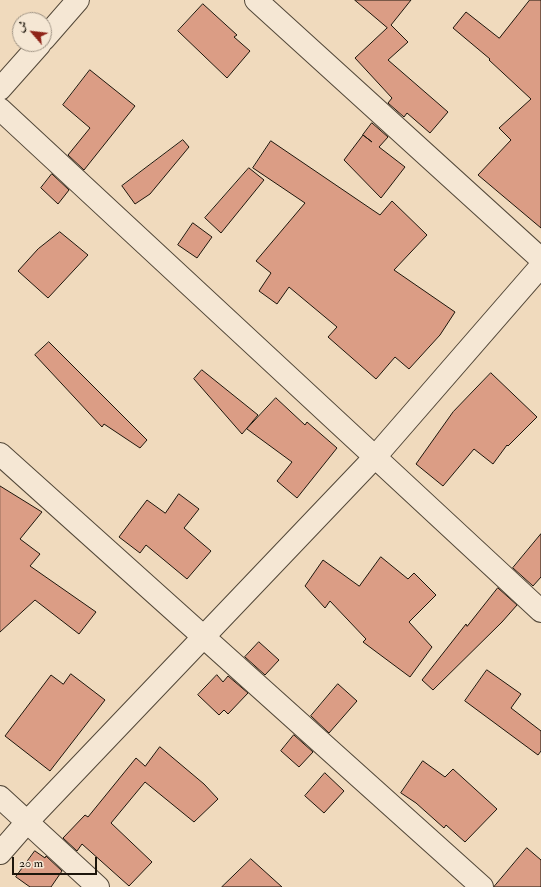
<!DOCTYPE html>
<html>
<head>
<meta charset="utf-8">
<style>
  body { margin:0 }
  #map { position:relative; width:541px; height:887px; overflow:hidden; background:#f0dabd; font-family:"IM FELL Double Pica",Amiri,serif }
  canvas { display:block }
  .north { position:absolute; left:12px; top:12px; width:40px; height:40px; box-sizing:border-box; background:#f5e7d4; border:1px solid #9f9384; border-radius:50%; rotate:298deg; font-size:11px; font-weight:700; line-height:16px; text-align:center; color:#1d160c }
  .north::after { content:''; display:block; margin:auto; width:14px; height:18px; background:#8f2418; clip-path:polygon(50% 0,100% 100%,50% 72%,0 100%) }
  .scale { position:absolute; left:12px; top:857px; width:85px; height:18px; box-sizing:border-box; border:2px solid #1d160c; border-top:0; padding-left:5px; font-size:12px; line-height:14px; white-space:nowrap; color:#1d160c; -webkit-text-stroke:3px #f5e7d4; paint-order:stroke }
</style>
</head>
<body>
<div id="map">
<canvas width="541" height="887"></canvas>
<div class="north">ش</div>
<div class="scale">20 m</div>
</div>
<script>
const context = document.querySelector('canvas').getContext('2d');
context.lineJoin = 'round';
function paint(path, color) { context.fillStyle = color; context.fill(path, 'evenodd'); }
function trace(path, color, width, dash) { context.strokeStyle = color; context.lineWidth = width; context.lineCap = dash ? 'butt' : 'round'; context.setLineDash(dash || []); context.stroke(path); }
const building = new Path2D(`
  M355 0H411L391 25 408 42 388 60 448 112 430 133 407 113 404 117 388 103 392 98 355 58 387 28Z
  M530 0H541V228L478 175 511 140 499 128 531 99 489 60 490 59 453 28 466 12 499 38Z
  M203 4 237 35 234 37 250 51 227 78 178 31Z
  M90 70 135 106 84 170 68 155 90 128 63 105Z
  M372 123 388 137 379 147 405 167 381 198 344 160 363 135 372 142 363 135Z
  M183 140 189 147 150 194 135 204 122 186Z
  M271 141 380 215 392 201 427 235 394 270 455 312 440 335 409 369 395 357 376 379 328 337 337 327 289 287 277 304 259 291 271 273 256 261 305 203 253 168Z
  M249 168 264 180 221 233 205 218Z
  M52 174 69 190 58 204 41 188Z
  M193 223 212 237 197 258 178 245Z
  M60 232 88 255 48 298 18 271 38 249Z
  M49 342 147 440 140 448 104 424 102 427 35 355Z
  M202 370 258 415 242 434 194 379Z
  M491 373 537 417 508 446 507 445 493 464 474 449 443 486 416 464 453 412Z
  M276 398 305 425 307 422 337 448 297 498 277 481 292 462 247 429Z
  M0 486 42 512 20 539 40 554 30 566 96 612 79 634 35 600 0 632Z
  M179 494 199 509 184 528 211 551 187 579 146 545 140 553 119 537 147 500 165 513Z
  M541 534V577L533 586 513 568Z
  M381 557 408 579 414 573 436 595 409 622 432 647 410 677 363 642 366 639 330 601 325 608 305 586 323 560 359 586Z
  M498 588 517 605 502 622 433 690 422 680 466 624 467 626Z
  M259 642 279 660 265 675 245 657Z
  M487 670 521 694 511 708 541 731V751L538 755 465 701Z
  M71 674 105 700 50 771 5 736 51 675 63 684Z
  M217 675 223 682 228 676 248 693 228 714 224 710 219 715 198 695Z
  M338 684 357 701 329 733 311 716Z
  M294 735 313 752 299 767 281 751Z
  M160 747 204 784 218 799 194 822 145 782 111 823 152 862 129 886 82 844 77 851 63 838 85 815 88 817 136 758 145 766Z
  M423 761 445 777 453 769 497 809 465 842 446 825 444 828 416 803 401 793Z
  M325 773 344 791 324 813 305 796Z
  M527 848 541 860V887H494Z
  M35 851 45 858 46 856 62 871 51 887H30L16 877Z
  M251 859 282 887H222Z`);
const street = new Path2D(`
  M256 0 541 259
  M44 39 78 0
  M0 89 40 44
  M0 109 541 611
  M0 454 482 887
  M0 797 98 887
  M0 853 27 822 375 457 541 266`);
paint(building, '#db9d85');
trace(building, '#1d160c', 1);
trace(street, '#524738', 24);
trace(street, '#f5e7d4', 22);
</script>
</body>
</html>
